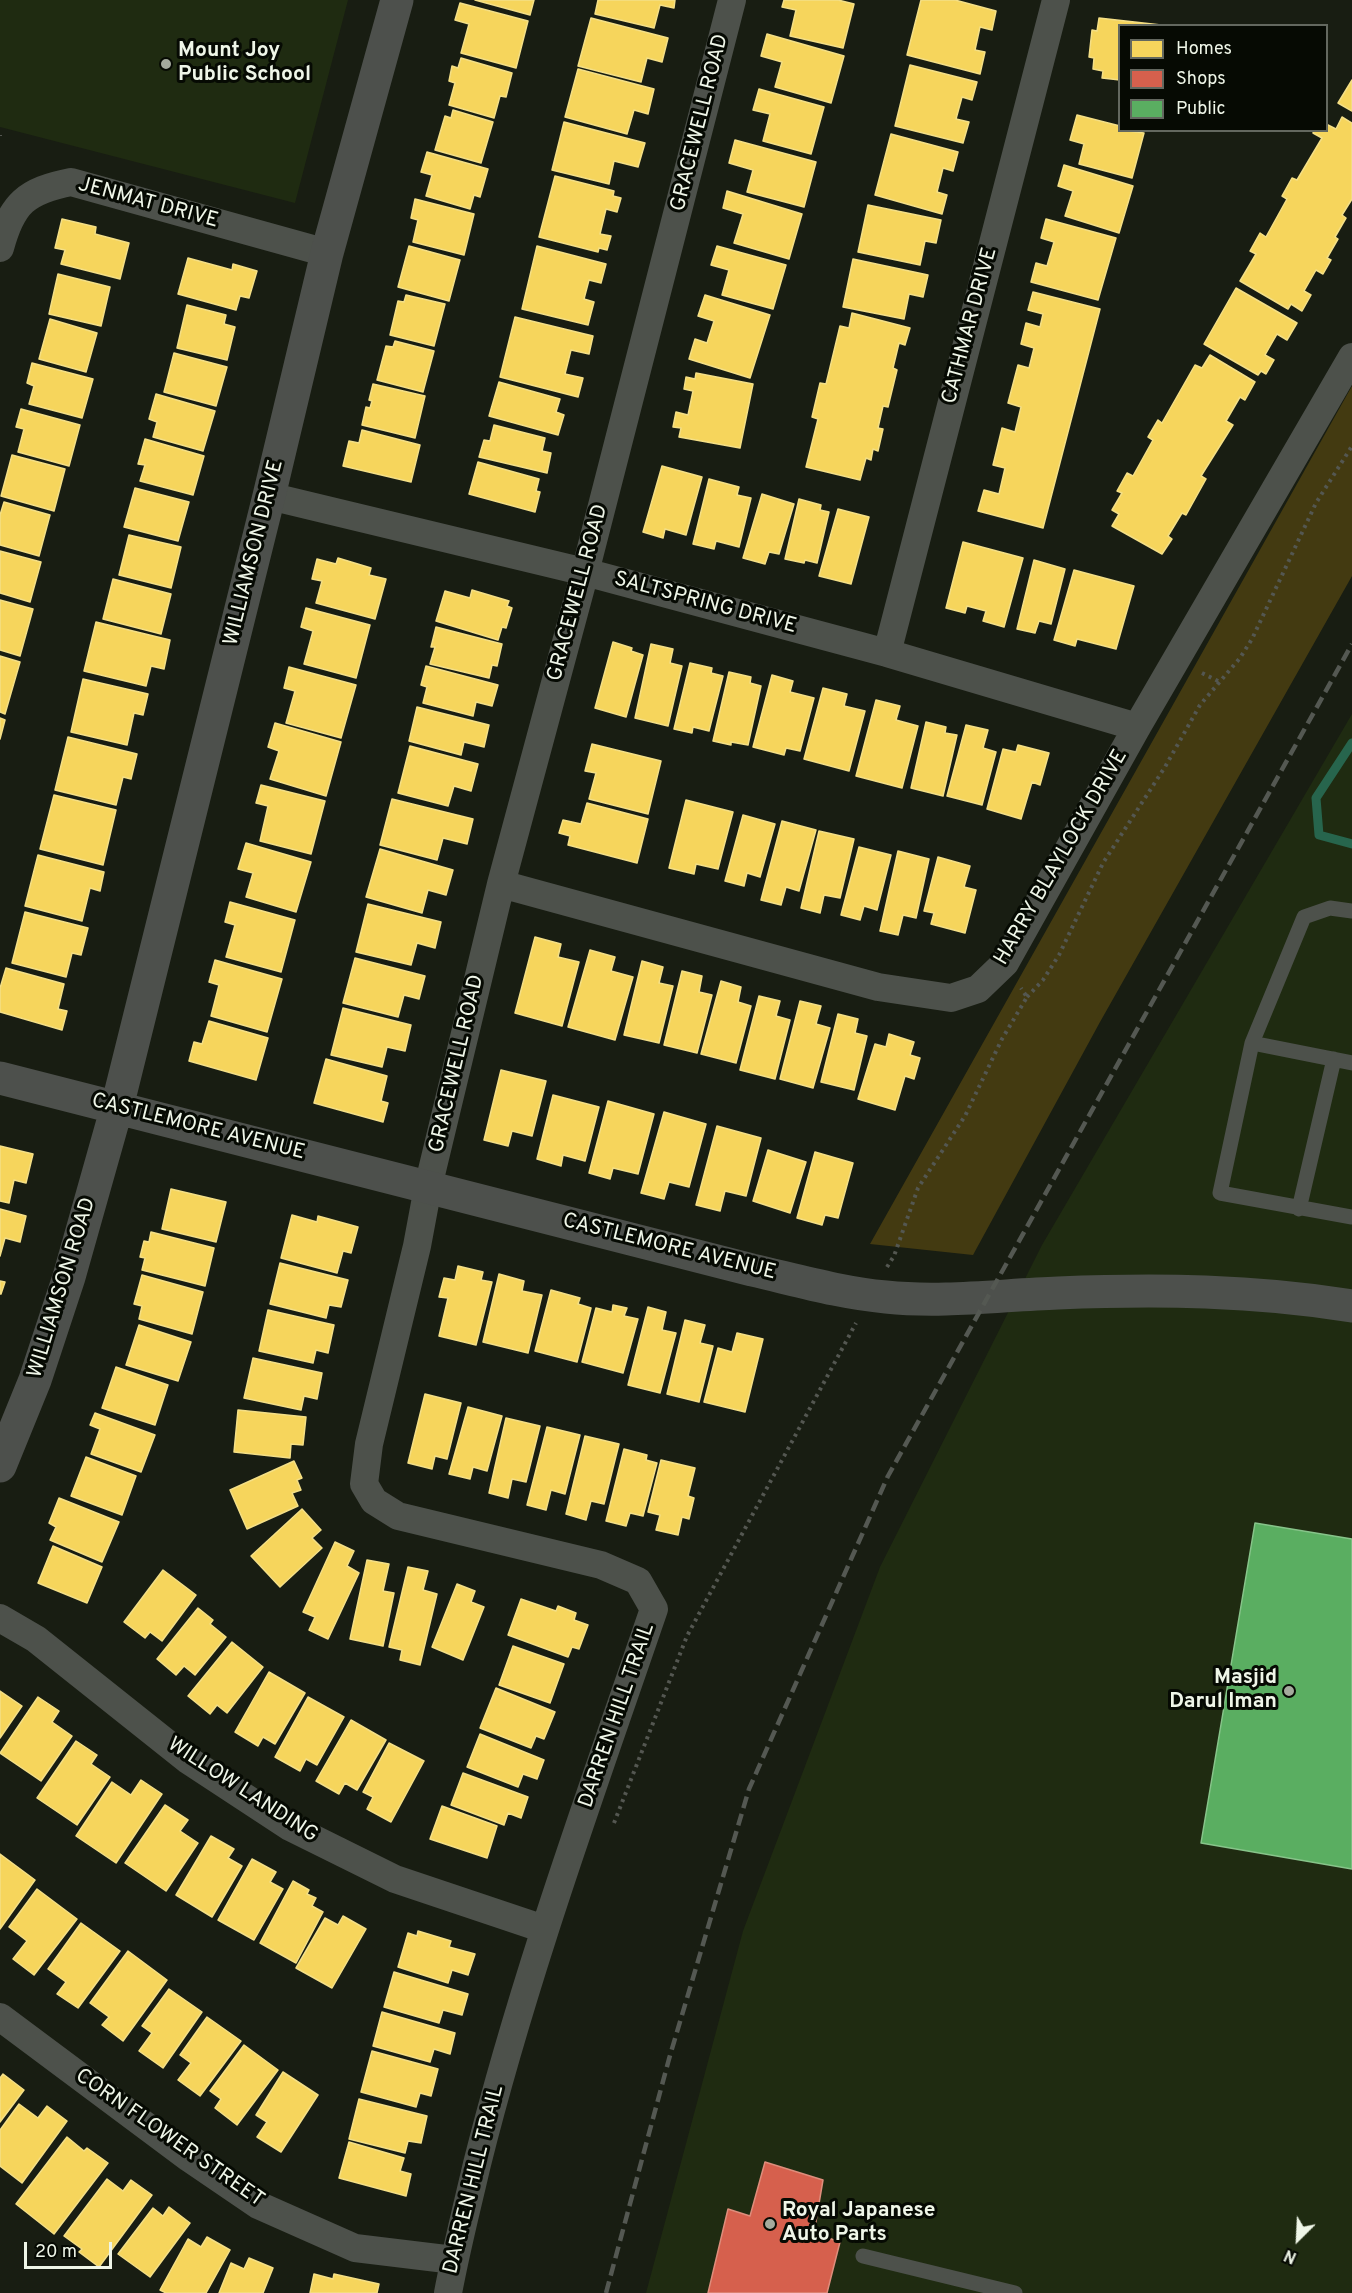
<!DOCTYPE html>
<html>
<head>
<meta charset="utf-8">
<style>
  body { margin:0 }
  #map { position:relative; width:1352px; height:2293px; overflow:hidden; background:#181d12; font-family:Overpass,sans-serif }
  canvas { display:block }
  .legend { position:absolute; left:1118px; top:24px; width:210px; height:108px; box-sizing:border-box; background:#060a03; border:2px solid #63685f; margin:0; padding:8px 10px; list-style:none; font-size:18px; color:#eff6e8 }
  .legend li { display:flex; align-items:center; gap:12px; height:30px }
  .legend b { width:30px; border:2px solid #63685f }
  .north { position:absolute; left:1268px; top:2209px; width:60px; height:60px; -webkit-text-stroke:4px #060a03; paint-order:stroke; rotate:204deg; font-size:16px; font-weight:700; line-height:24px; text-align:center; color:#eff6e8 }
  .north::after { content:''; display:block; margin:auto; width:21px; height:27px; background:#eff6e8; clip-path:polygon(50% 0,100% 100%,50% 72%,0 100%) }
  .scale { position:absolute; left:24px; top:2242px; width:88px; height:27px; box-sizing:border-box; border:3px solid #eff6e8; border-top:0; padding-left:8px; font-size:18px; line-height:21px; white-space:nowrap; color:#eff6e8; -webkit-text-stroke:4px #060a03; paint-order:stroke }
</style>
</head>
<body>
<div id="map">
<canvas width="1352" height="2293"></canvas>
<ul class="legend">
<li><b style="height:16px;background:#f6d55c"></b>Homes</li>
<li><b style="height:16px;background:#d6604d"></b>Shops</li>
<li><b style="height:16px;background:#5aae61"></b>Public</li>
</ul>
<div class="north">N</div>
<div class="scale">20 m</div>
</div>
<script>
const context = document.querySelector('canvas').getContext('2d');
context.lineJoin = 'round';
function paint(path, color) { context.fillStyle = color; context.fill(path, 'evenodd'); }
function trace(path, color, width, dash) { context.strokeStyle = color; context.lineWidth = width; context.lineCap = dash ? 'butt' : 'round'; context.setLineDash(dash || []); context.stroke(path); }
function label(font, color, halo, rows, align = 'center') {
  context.font = font + ' Overpass,sans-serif'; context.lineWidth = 6; context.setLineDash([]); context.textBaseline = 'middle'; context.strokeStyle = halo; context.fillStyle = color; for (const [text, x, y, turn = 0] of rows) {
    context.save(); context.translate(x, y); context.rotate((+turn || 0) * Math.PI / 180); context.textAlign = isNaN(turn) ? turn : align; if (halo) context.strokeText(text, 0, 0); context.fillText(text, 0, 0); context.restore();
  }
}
const built = new Path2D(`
  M0 0H348L295 203 0 127Z
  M1352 714V2293H646L743 1931 880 1567 1042 1245Z`);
const green = new Path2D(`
  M1352 386V576L1100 1022 973 1255 870 1244Z`);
const homes = new Path2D(`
  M475 0H534L530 15Z
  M598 0H675L674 8 660 5 654 28 595 14Z
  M784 0H838L854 4 843 48 790 36 796 10 782 7Z
  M921 0H955L996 11 992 30 980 27 975 50 985 52 980 74 907 55Z
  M460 3 528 21 516 68 461 53 469 24 455 20Z
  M591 18 668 38 662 62 647 58 641 82 578 66Z
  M1099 18 1170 26H1120V80L1102 78 1103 71 1093 69 1094 58 1089 57 1092 30 1097 31Z
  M767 34 844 56 831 103 775 87 782 62 761 56Z
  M461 58 512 73 506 97 500 96 494 118 449 105 455 83 449 81 452 66 458 68Z
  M910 65 977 82 972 100 962 97 956 119 969 122 963 143 895 126Z
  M578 69 654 89 648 114 634 110 627 134 565 117Z
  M1352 80V111L1338 103Z
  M759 89 824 107 811 154 763 141 770 114 753 110Z
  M453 110 493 122 481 163 435 150 445 116 451 118Z
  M1077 115 1120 126V130L1144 133 1132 178 1079 164 1084 144 1070 140Z
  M1342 117 1352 123V199L1342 215 1346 218 1335 237 1338 239 1327 258 1331 260 1323 274 1316 270 1304 291 1311 295 1302 311 1291 304 1288 309 1240 281 1256 254 1250 251 1260 233 1266 237 1287 199 1282 196 1292 178 1297 180 1322 138 1313 133 1314 130H1326V124L1336 129Z
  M564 122 645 143 638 167 614 161 609 184 552 170Z
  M891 134 958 152 953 171 943 168 937 192 947 195 942 214 875 195Z
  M735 140 816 162 804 207 747 192 753 170 729 163Z
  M427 152 488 169 480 197 474 195 470 209 426 196 432 175 421 172Z
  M1064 165 1133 186 1119 233 1065 216 1073 191 1058 186Z
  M555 176 614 191 613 196 621 198 617 212 606 209 600 234 611 236 607 250 599 248 598 252 539 237Z
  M727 191 802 214 789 259 734 243 743 214 723 208Z
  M415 199 474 214 464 255 413 242 418 220 411 218Z
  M868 205 941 220 936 243 925 241 920 265 858 252Z
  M62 219 96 227 95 234 129 243 120 279 61 264 65 250 55 248Z
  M1046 219 1116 238 1098 300 1031 282 1036 263 1047 266 1054 242 1041 238Z
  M409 246 460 260 449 301 398 287Z
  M537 246 606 264 601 283 589 280 584 299 594 302 588 325 522 309Z
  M717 246 786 265 773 309 722 295 729 270 711 265Z
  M188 258 232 270 233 264 257 271 249 298 240 296 236 310 178 294Z
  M853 259 928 275 923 297 909 294 904 319 843 307Z
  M58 274 110 287 101 326 49 314Z
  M1236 288 1297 323 1287 340 1277 334 1265 355 1274 360 1266 374 1261 371 1258 375 1204 344Z
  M1033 292 1100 309 1043 528 978 511 984 490 999 494 1005 468 993 465 1002 428 1015 432 1021 407 1008 403 1018 365 1029 368 1034 348 1021 344 1026 323 1040 327 1043 314 1028 310Z
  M406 295 445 304 434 346 390 335 398 301 404 302Z
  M705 295 770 315 750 378 689 359 695 339 707 343 714 321 698 316Z
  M187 305 226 315 224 324 235 327 227 360 177 348Z
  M852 313 910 328 905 345 899 343 893 368 897 370 888 407 883 406 878 428 883 429 878 451 873 449 871 460 866 458 860 480 806 467 818 419 812 417 820 383 826 384 840 326 849 328Z
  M515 317 593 336 589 354 571 350 565 374 583 378 578 397 500 377Z
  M50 319 97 333 86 372 39 359Z
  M395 341 434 351 423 392 377 380 386 346 393 347Z
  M174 353 227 367 216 406 164 392Z
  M1210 355 1255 382 1245 400 1240 397 1226 421 1233 425 1201 476 1206 479 1186 515 1182 513 1168 536 1172 539 1162 554 1112 526 1119 514 1112 510 1122 493 1117 491 1127 473 1133 476 1153 440 1148 437 1158 420 1162 423 1195 365 1202 368Z
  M32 363 93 379 82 418 29 404 34 386 27 383Z
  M696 373 753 384 740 448 679 437 681 428 673 427 676 412 688 415 693 391 684 389 686 377 695 379Z
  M499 382 560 399 556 412 564 415 558 435 489 416Z
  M373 384 425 396 415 438 362 425 366 407 370 408 372 401 369 400Z
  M156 394 215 411 203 451 153 437 157 422 149 419Z
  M21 409 80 425 69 466 18 452 24 429 16 427Z
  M494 425 545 438 542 451 551 453 547 473 479 457 484 440 490 441Z
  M362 430 420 445 411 482 343 466 349 441 359 443Z
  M145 439 204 456 193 495 140 481 145 465 138 464Z
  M12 455 65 469 54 511 1 496Z
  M478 462 539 479 536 491 540 492 535 512 469 494Z
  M662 466 702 477 686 535 665 529 663 538 643 532Z
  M709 479 739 487 737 495 751 498 739 547 716 541 714 549 693 544Z
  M135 488 189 502 178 541 124 527Z
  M762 494 794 504 779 554 769 552 765 564 743 558Z
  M799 499 821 505 820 510 829 512 817 563 805 560 804 563 785 559Z
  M4 502 50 515 39 556 0 545V515Z
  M838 509 869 517 851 584 819 576Z
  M129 535 181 547 171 588 119 575Z
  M963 542 1023 558 1004 627 983 621 986 611 967 606 965 613 946 608Z
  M0 551 41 562 30 602 0 593Z
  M338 558 371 568 369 575 386 579 375 619 316 603 322 581 312 579 317 559 336 564Z
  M1034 560 1065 569 1051 624 1039 621 1035 633 1017 629Z
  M1074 570 1134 586 1116 649 1077 639 1075 646 1054 640Z
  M113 579 171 594 161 634 103 619Z
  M472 590 509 601 507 606 512 608 506 628 502 627 498 640 436 621 445 591 470 598Z
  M0 600 33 609 20 656 0 650Z
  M306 608 370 625 356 678 304 664 313 631 301 627Z
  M96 622 170 640 164 669 151 666 146 686 84 671Z
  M436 627 502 644 497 666 492 665 489 678 430 664 435 647H431Z
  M613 642 632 648 631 651 643 655 626 717 595 708Z
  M651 644 673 649 670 663 682 666 668 726 635 718Z
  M0 656 20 662 5 714 0 712Z
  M690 663 712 668 711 673 723 676 709 731 693 727 692 733 674 729Z
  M426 666 498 685 492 706 476 702 473 716 423 703 427 687 421 685Z
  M289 667 356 685 341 738 286 723 295 691 284 688Z
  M729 672 751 677 750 683 761 686 748 745 731 742V745L713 741Z
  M772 675 793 681 790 692 814 698 800 751 786 748 784 755 753 747Z
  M83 679 148 694 143 715 134 713 127 745 71 732Z
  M823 688 847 694 844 706 865 711 849 771 804 759Z
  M876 700 900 706 896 720 918 726 902 788 856 776Z
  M417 707 489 725 484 747 464 742 461 755 409 741Z
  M0 718 5 720 0 739Z
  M926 722 946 727 945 733 957 735 943 796 911 788Z
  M275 723 341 742 326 796 270 779 279 751 268 747Z
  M966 725 988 730 983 748 996 752 982 805 947 796Z
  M68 737 137 754 131 779 123 777 116 805 55 790Z
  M592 744 661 761 648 814 589 799 596 773 585 771Z
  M1018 745 1049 753 1040 785 1032 782 1021 819 987 809 1003 749 1016 752Z
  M410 746 478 764 471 791 454 786 448 806 398 793Z
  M261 785 325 801 311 854 260 841 268 806 256 803Z
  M54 795 116 810 103 865 40 849Z
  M392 799 473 819 467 844 443 838 437 860 380 845Z
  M686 800 733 812 718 869 696 864 694 874 669 868Z
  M587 803 648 819 637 863 568 845 570 836 559 833 563 820 581 824Z
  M743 815 775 824 760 877 747 873 744 886 725 881Z
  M782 821 816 830 799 891 786 887 781 905 761 900Z
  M819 831 854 839 840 898 824 895 820 913 801 908Z
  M246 843 311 862 296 912 246 897 253 873 238 869Z
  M859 847 891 855 877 910 864 906 860 920 841 915Z
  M380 849 453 870 446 895 428 890 422 913 366 897Z
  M898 851 929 859 916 918 903 915 898 935 880 931Z
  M38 855 104 872 100 891 90 888 82 921 25 906Z
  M938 857 970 866 964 887 976 890 965 933 931 924 934 913 924 911Z
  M230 902 295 920 281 972 226 957 235 925 225 922Z
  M368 904 441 922 435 948 417 943 411 965 356 952Z
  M25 912 88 928 81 955 72 953 66 977 12 963Z
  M535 937 561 944 558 957 579 962 562 1026 515 1013Z
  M590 950 615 957 611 971 633 977 615 1040 568 1027Z
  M355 958 425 976 419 999 404 995 398 1017 343 1003Z
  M215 960 282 979 267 1032 211 1016 219 985 209 982Z
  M642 961 663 967 659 983 673 986 659 1043 624 1035Z
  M6 968 64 984 58 1009 67 1011 62 1030 0 1012V988Z
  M682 971 702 976 699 992 712 995 697 1053 664 1045Z
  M721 981 741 987 738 1002 751 1006 736 1063 701 1054Z
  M759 996 780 1001 776 1016 790 1020 775 1079 740 1070Z
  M800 1001 821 1006 816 1024 830 1028 813 1088 780 1079Z
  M343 1008 411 1025 405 1051 387 1047 382 1067 331 1055Z
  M838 1014 858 1019 855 1033 867 1036 854 1090 821 1082Z
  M209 1021 268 1038 256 1080 189 1061 194 1042 202 1044Z
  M889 1034 914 1042 910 1055 920 1058 914 1079 905 1076 895 1110 858 1099 875 1044 886 1047Z
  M326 1059 387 1076 381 1101 388 1103 383 1122 314 1103Z
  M501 1070 546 1081 532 1136 512 1131 508 1146 484 1140Z
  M553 1095 599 1107 585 1161 563 1155 561 1166 537 1159Z
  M608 1101 654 1114 638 1174 613 1168 610 1179 589 1173Z
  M664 1112 706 1124 689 1187 669 1182 664 1199 641 1193Z
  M717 1126 761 1138 746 1196 725 1191 720 1211 696 1205Z
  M0 1146 33 1154 26 1183 14 1180 9 1203 0 1201Z
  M768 1150 806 1162 790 1213 753 1201Z
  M815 1152 853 1163 838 1218 825 1215 822 1225 797 1218Z
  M171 1189 226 1202 216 1242 162 1229Z
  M0 1209 26 1216 20 1242 5 1238 0 1256Z
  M292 1215 317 1222 318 1216 358 1227 351 1253 343 1251 337 1273 281 1258Z
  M151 1232 214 1248 205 1286 142 1270 145 1258 140 1257 144 1241 149 1242Z
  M280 1263 348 1280 341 1307 329 1305 326 1318 270 1304Z
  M458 1266 483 1272 481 1280 492 1282 476 1345 439 1336 448 1298 439 1297 444 1278 455 1280Z
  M499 1274 524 1281 522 1291 542 1295 528 1353 483 1342Z
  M142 1275 203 1292 192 1334 139 1319 142 1306 134 1304Z
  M0 1281 5 1282 1 1294H0Z
  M551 1290 580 1298 578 1304 591 1308 577 1362 535 1351Z
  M613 1305 627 1308 624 1316 638 1319 623 1373 582 1362 596 1308 612 1312Z
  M648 1307 666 1312 662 1330 676 1333 660 1393 628 1385Z
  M268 1310 334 1325 328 1353 316 1350 313 1363 259 1351Z
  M685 1320 705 1325 700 1343 713 1346 699 1402 667 1394Z
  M139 1325 191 1342 178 1381 126 1365Z
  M737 1333 763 1339 745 1412 704 1402 718 1348 732 1352Z
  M253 1358 322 1373 317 1399 304 1396 301 1410 244 1398Z
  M116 1367 168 1385 155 1425 102 1408Z
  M425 1394 461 1403 447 1459 435 1456 432 1469 408 1463Z
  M468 1407 502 1416 487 1471 473 1467 470 1479 449 1474Z
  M238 1410 306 1417 303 1445 291 1444 290 1458 234 1452Z
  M95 1413 155 1435 141 1472 91 1454 100 1429 90 1425Z
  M506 1418 540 1426 526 1482 512 1479 508 1498 489 1493Z
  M547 1427 580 1435 565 1494 551 1490 546 1510 527 1505Z
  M585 1436 619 1444 604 1504 591 1501 586 1520 566 1514Z
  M624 1449 647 1455 646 1460 657 1463 643 1516 630 1513 626 1526 606 1521Z
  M86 1457 136 1476 122 1515 71 1496Z
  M661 1460 695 1468 688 1496 694 1498 689 1519 682 1517 678 1535 656 1530 660 1515 648 1512Z
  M294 1461 302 1478 297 1480 301 1490 292 1493 298 1506 247 1529 230 1490Z
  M59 1498 119 1522 102 1562 50 1540 56 1527 49 1523Z
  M302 1509 321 1530 312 1538 322 1548 280 1587 251 1556Z
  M335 1542 354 1551 347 1566 359 1573 328 1639 309 1630 315 1617 303 1612Z
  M53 1546 102 1567 87 1603 38 1583Z
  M367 1560 389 1564 383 1591 394 1593 383 1646 350 1639Z
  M408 1567 428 1571 423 1590 437 1594 420 1665 400 1660 402 1650 389 1647Z
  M163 1570 196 1595 162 1641 150 1632 145 1638 124 1622Z
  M457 1584 475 1591 471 1602 484 1607 463 1660 432 1647Z
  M521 1599 556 1611 558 1606 576 1613 574 1620 588 1625 579 1649 572 1647 568 1657 508 1635Z
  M198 1608 213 1620 210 1624 226 1637 195 1675 184 1666 176 1675 157 1659Z
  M232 1642 263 1667 227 1713 217 1705 210 1714 188 1696Z
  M513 1646 564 1664 550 1703 499 1685Z
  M269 1672 305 1693 275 1744 263 1737 258 1746 235 1732Z
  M496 1688 555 1712 544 1739 536 1736 531 1748 480 1728Z
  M0 1691 22 1706 0 1738Z
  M38 1697 59 1711 52 1722 72 1736 41 1781 0 1753Z
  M308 1697 344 1717 317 1765 306 1759 300 1771 275 1757Z
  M351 1720 386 1740 357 1790 345 1783 339 1794 316 1781Z
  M480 1734 544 1760 537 1779 523 1774 518 1787 467 1767Z
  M76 1741 97 1755 91 1764 110 1777 77 1825 37 1798Z
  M389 1743 424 1761 391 1822 367 1809 373 1797 363 1792Z
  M463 1773 528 1797 521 1818 508 1813 504 1825 451 1805Z
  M141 1780 162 1794 116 1863 76 1836 112 1782 131 1795Z
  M165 1805 188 1820 180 1831 198 1843 166 1891 125 1863Z
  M442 1806 497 1826 487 1858 430 1839Z
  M211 1836 234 1849 228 1858 242 1866 212 1917 176 1895Z
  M0 1854 35 1880 0 1929Z
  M252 1859 276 1872 270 1882 283 1889 254 1940 218 1920Z
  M293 1881 309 1890 307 1894 316 1898 312 1906 323 1912 296 1963 260 1943Z
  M37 1889 77 1919 34 1975 13 1959 27 1941 9 1927Z
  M343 1916 366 1929 332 1988 296 1968 325 1918 338 1925Z
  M81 1923 120 1951 78 2008 57 1994 66 1982 48 1969Z
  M418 1931 451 1941 449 1947 475 1954 468 1975 452 1970 448 1983 398 1967 408 1933 417 1936Z
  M128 1951 167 1980 123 2041 102 2025 109 2017 90 2003Z
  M394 1972 468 1994 462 2015 443 2010 439 2023 384 2007Z
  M169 1989 202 2012 163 2068 139 2051 152 2033 142 2026Z
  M382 2012 455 2033 450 2054 434 2049 430 2062 373 2046Z
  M207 2017 241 2041 200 2096 178 2080 191 2063 180 2055Z
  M244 2045 278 2070 237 2125 215 2108 221 2099 210 2091Z
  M372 2051 438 2069 431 2096 420 2093 416 2107 361 2092Z
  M283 2072 318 2095 281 2152 257 2137 267 2122 256 2115Z
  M3 2074 24 2090 0 2122V2078Z
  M359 2099 427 2116 421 2143 408 2141 405 2153 349 2139Z
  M19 2104 38 2118 47 2106 67 2121 22 2183 0 2166V2130Z
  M67 2137 84 2151 87 2148 108 2163 54 2234 16 2204Z
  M349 2142 404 2158 400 2171 411 2174 406 2196 339 2178Z
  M107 2179 123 2191 131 2180 152 2195 99 2267 79 2252 82 2249 64 2236Z
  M169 2207 190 2223 150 2277 118 2254 153 2208 163 2216Z
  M207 2237 230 2250 206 2293H166L160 2290 188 2239 201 2247Z
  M249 2258 273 2268 263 2293H219L231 2263 244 2269Z
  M314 2274 333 2279 334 2274 379 2284 377 2293H310Z`);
const shops = new Path2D(`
  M765 2162 823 2180 814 2233 840 2242 827 2293H708L728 2209 750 2216Z`);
const public = new Path2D(`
  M1255 1523 1352 1539V1869L1201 1843Z`);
const stream = new Path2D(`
  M1352 743 1316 798 1319 835 1352 844`);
const path = new Path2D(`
  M0 135V136
  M1202 673 1220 682
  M1027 997 1043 980 1059 955 1103 863 1165 767 1200 705 1240 658 1252 639 1316 503 1352 446
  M887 1267 894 1256 918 1188 965 1116 1002 1039 1027 997 1021 988
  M614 1823 687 1636 856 1323`);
const lane = new Path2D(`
  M1352 911 1330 908 1304 917 1252 1043 1220 1193 1352 1217
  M1252 1043 1352 1063
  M1299 1209 1334 1059
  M863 2256 1015 2293`);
const street = new Path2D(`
  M0 248C12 203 26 191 71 182L327 253
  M269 496 585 572 887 653 1137 727
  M887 653 1056 0
  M501 884 878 987 951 998 978 989 1005 963 1137 727 1352 357
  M0 1618 36 1639 188 1760 290 1827 395 1879 544 1929
  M0 2017 189 2158 258 2205 355 2248 454 2260
  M448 2293C456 2250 467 2207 477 2164 524 1976 591 1793 654 1609L638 1581 601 1565 398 1516 374 1501 364 1484 369 1444 417 1246 428 1187 501 884 585 572 732 0`);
const secondary = new Path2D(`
  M0 1078 752 1270C796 1280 841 1293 886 1297 942 1303 1001 1295 1058 1293 1157 1289 1254 1290 1352 1306
  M0 1466 35 1380 69 1277 117 1107 269 496 327 253 397 0`);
const rail = new Path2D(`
  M606 2293 669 2059 749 1789 888 1476 1352 644`);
const markers = [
  [166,64,6,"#a4aa9d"],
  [1289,1691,6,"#a4aa9d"],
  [770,2224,6,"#a4aa9d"]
];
const poiNames = [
  ["Mount Joy",178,52],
  ["Public School",178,76],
  ["Masjid",1277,1679,"right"],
  ["Darul Iman",1277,1703,"right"],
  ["Royal Japanese",782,2212],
  ["Auto Parts",782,2236]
];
const streetNames = [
  ["GRACEWELL ROAD",701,123,-76],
  ["JENMAT DRIVE",148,204,15],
  ["CATHMAR DRIVE",971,326,-75],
  ["WILLIAMSON DRIVE",255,553,-76],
  ["GRACEWELL ROAD",579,593,-75],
  ["SALTSPRING DRIVE",705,604,15],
  ["HARRY BLAYLOCK DRIVE",1062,858,-60],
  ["GRACEWELL ROAD",458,1064,-77],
  ["CASTLEMORE AVENUE",198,1128,14],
  ["CASTLEMORE AVENUE",669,1248,14],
  ["WILLIAMSON ROAD",63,1288,-73],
  ["DARREN HILL TRAIL",618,1716,-71],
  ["WILLOW LANDING",242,1791,33],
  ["CORN FLOWER STREET",169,2139,35],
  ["DARREN HILL TRAIL",475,2180,-76]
];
paint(built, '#1f2b11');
paint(green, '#433a11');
paint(homes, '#f6d55c');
trace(homes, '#f4df86', 1.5);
paint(shops, '#d6604d');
trace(shops, '#de8d7c', 1.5);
paint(public, '#5aae61');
trace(public, '#87c48a', 1.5);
trace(stream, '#27654d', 9);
trace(path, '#545751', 4, [3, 4.5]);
trace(lane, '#4d514b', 15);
trace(street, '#4d514b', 28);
trace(secondary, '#4d504c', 33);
trace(rail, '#545852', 4.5, [12, 6]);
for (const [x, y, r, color] of markers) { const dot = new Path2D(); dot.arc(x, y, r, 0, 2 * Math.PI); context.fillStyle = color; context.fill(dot); trace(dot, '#060a03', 2); }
label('bold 21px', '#eff6e8', '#060a03', poiNames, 'left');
label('21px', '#eff6e8', '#060a03', streetNames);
</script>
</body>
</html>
